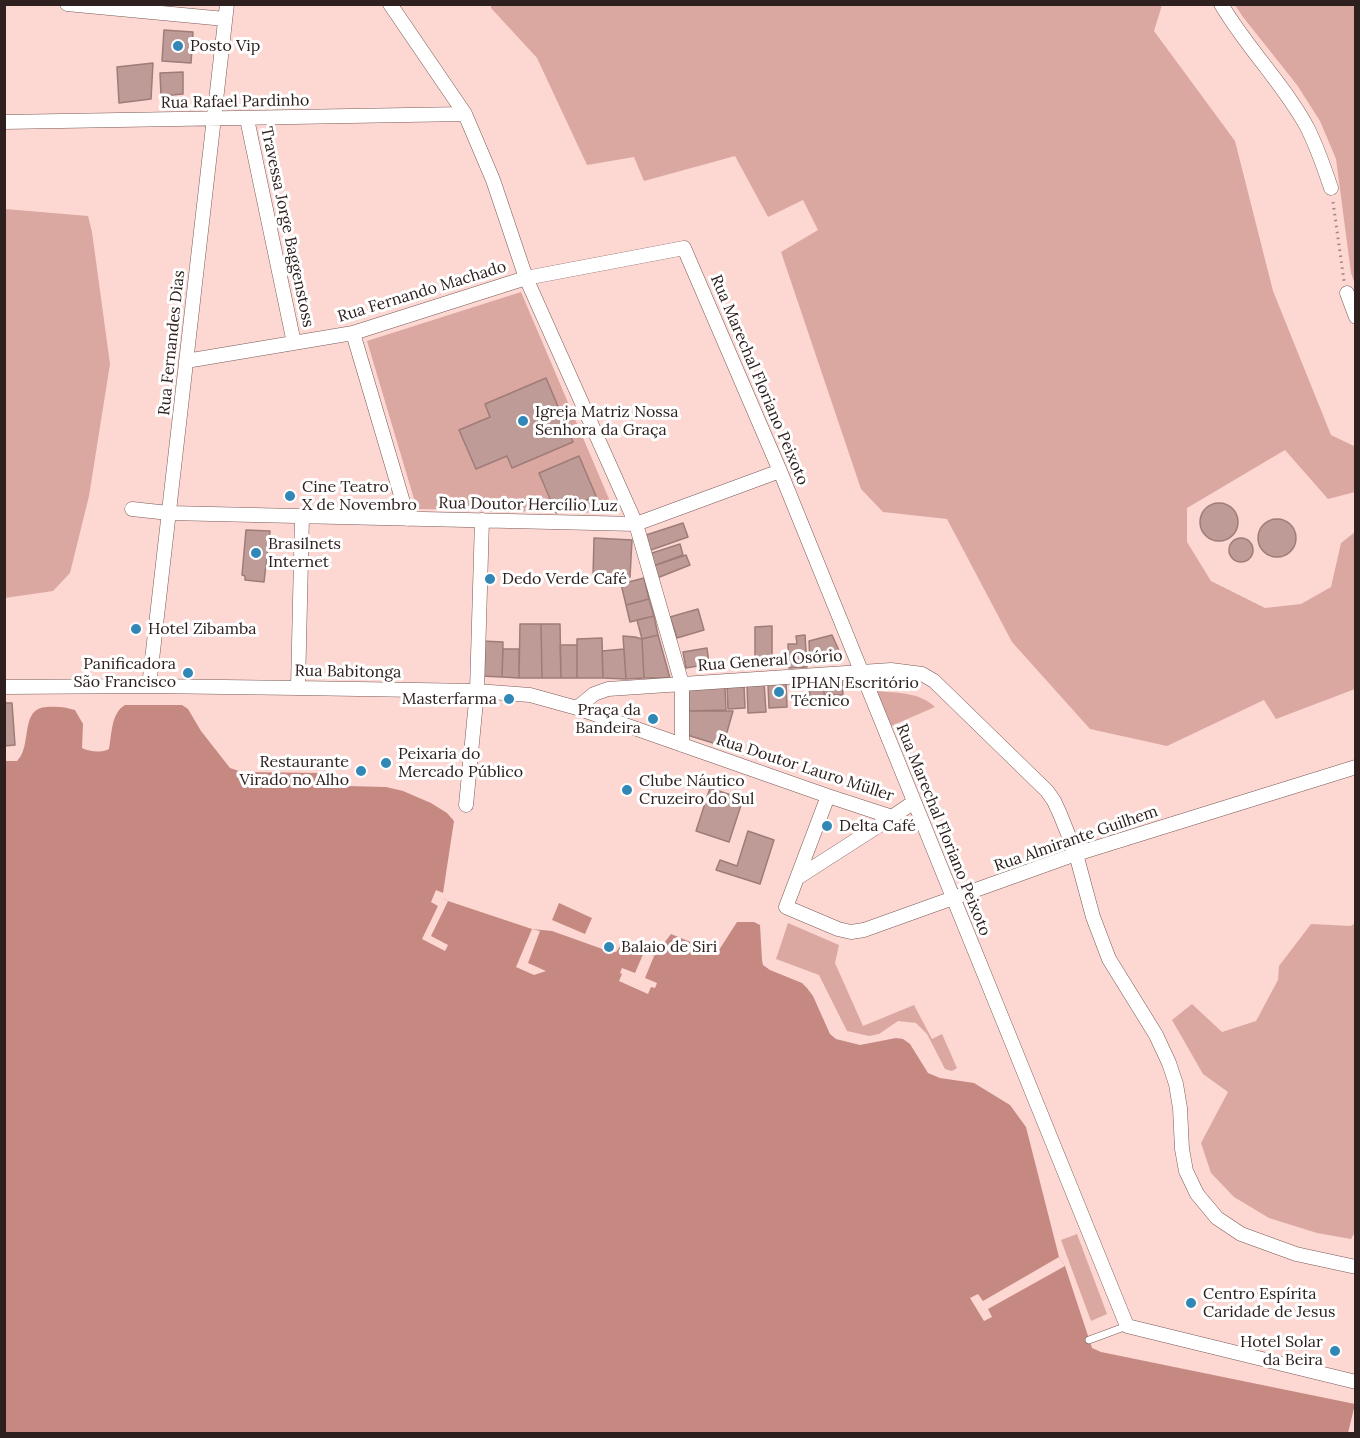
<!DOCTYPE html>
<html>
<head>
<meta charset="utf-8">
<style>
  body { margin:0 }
  #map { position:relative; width:1360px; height:1438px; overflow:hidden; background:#fdd7d2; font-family:Lora,serif }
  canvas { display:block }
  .frame { position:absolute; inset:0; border:6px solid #2e201e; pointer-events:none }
</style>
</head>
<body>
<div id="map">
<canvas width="1360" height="1438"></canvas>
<div class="frame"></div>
</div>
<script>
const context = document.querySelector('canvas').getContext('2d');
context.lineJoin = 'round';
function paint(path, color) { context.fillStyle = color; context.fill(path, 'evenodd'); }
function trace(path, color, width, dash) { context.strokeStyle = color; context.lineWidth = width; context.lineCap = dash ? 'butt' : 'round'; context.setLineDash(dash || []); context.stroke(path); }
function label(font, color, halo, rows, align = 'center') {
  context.font = font + ' Lora,serif'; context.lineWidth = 6; context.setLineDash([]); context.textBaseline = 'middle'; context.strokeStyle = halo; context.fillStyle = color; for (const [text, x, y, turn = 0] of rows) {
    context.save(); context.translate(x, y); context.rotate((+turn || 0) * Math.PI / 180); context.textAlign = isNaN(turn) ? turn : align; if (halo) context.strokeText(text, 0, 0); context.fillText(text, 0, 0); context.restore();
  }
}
const green = new Path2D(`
  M491 5H1162L1154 31 1235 141 1273 291 1331 435 1356 447 1355 492 1328 499 1285 450 1187 508V542L1211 581 1265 608 1301 604 1331 587 1341 543 1355 532V689L1276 719 1264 700 1167 746 1090 729 1012 642 947 519 883 512 861 489 781 252 818 230 803 200 768 217 735 156 644 181 634 157 587 165 537 58 491 8Z
  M1235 5H1355V284L1351 273 1336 159 1320 121 1297 85 1243 17Z
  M5 209 88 216 92 232 110 364 89 496 70 573 53 591 5 598Z
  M521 292 615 513 417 509 367 341Z
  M877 691C898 693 919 692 935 707L891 726Z
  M788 923 839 945 835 963 863 1026 914 1005 932 1039 942 1034 957 1068 952 1071 945 1069 927 1034 916 1023 898 1021 879 1034 869 1036 847 1031 819 975 776 959Z
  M1355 923 1356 1230 1351 1239 1317 1233 1269 1218 1234 1197 1211 1173 1201 1143 1228 1092 1203 1074 1172 1020 1192 1004 1222 1032 1256 1021 1278 980 1279 966 1311 924 1351 926Z
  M1077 1234 1107 1314 1091 1321 1061 1240Z`);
const water = new Path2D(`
  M125 705H182L188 709 201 731 230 768 242 772 323 773 333 776 346 786 386 787 403 791 431 803 447 813 454 821 443 893V898L448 901 532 929 552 931 608 951 616 952 623 942 654 956 671 934 715 952 719 950 737 922H754L760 925 762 960 763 965 770 970 802 983 807 988 813 996 830 1034 836 1039 860 1045 896 1038 903 1039 910 1044 928 1073 940 1078 974 1083 1010 1105 1026 1127 1059 1257 1065 1266 1092 1348 1101 1352 1355 1404 1348 1433H5L4 761H17C33 746 19 708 47 707 58 706 65 707 75 710L83 724 82 748C90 752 101 753 109 749 112 734 111 713 125 705Z
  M559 903 592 918 585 934 552 920Z`);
const pier = new Path2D(`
  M436 890 443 893V898L448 901 431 936 448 945 445 951 422 939 438 906 431 902Z
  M532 929 540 931 528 963 546 971 534 975 516 967Z
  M644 952 654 956 645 978 657 983 655 988 651 987 648 994 619 981 622 974 620 973 622 968 635 973Z
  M1059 1257 1065 1266 988 1309 992 1317 984 1321 970 1298 978 1294 983 1301Z`);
const building = new Path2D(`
  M164 30 193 32 191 63 162 61Z
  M153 63 151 99 119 103 117 67Z
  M183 72V94L161 96 160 73Z
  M546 378 573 442 512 468 507 456 476 469 459 430 490 417 485 404Z
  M579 456 596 496 556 513 539 473Z
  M1200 522a19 19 0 1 1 38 0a19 19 0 1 1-38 0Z
  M1258 538a19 19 0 1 1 38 0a19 19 0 1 1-38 0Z
  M683 523 688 537 648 551 643 536Z
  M246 530 270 531 264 582 245 580V576L242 575Z
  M594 538 632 540 630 577 593 576Z
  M1229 550a12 12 0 1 1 24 0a12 12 0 1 1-24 0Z
  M680 544 683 555 653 566 649 554Z
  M686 555 690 565 657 578 653 566Z
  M644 578 649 599 626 605 621 584Z
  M649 599 654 616 630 622 626 605Z
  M698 609 704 630 677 638 670 617Z
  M654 616 658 635 642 639 637 620Z
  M520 624H541L542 678H519Z
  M541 624H560L561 678H542Z
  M772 626V664L755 665V627Z
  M658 635 670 678H644L642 639Z
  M805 635 807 667 789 668 788 644H797L796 636Z
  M832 635 841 655 839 661 810 664 809 641Z
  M623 636 635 637 642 639 644 678 626 679Z
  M602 638 603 678H577V639Z
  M482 641 503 642 502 677 481 676Z
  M560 645H577V678H561Z
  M707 648 709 664 686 668 683 652Z
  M503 649H519V678L502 677Z
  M624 649 626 679 603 678 602 651Z
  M824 679V704L810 705 809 680Z
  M824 679H842L843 695H824Z
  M786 682 787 707 769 708 768 684Z
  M764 683 766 712 748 713 747 684Z
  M744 685 745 708 728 709 727 686Z
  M725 687 726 710 687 711 686 689Z
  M4 703H12L15 745 4 746Z
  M687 711H733L723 746 687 735Z
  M710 788 743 799 729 842 696 831Z
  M748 831 774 840 760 884 716 870 720 860 737 866Z`);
const path = new Path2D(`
  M1333 202 1344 281`);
const lane = new Path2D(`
  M1089 1340 1127 1326`);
const street = new Path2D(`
  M67 4 225 19
  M390 4 465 114 493 180 526 278 636 524 682 684V745
  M1221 4C1246 47 1283 83 1307 127 1317 147 1324 167 1331 188
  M247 119 294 343
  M4 122 465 114
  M1347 293 1356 317
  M353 333 408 519
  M186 361 353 333 526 278 684 248 780 471 1127 1326 1356 1382
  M132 509 169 513 636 524 780 471
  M149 686 227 4
  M4 687 149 686 298 688 477 691 530 695 577 708 828 796 892 817 914 802
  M298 688 302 516
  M577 708 594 694 608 689 891 670 922 674 934 681 1047 791 1054 801 1060 814 1076 854 1093 917 1109 959 1156 1035 1169 1063 1176 1084 1180 1108 1182 1149 1186 1171 1197 1194 1217 1218 1241 1234 1296 1254 1356 1267
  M828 796 786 907 838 929 851 932 864 930 1076 854 1356 767
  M466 805 477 691 482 520
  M797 878 892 817`);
const markers = [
  [178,46,6,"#3187b6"],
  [523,421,6,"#3187b6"],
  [290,496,6,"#3187b6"],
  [256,553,6,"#3187b6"],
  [490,579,6,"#3187b6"],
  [136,629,6,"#3187b6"],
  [188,673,6,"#3187b6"],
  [779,692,6,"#3187b6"],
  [509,699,6,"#3187b6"],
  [653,719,6,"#3187b6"],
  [386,763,6,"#3187b6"],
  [361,771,6,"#3187b6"],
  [627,790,6,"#3187b6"],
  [827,826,6,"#3187b6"],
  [609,947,6,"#3187b6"],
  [1191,1303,6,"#3187b6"],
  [1335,1351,6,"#3187b6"]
];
const poiNames = [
  ["Posto Vip",190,46],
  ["Igreja Matriz Nossa",535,412],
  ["Senhora da Graça",535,430],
  ["Cine Teatro",302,487],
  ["X de Novembro",302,505],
  ["Brasilnets",268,544],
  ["Internet",268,562],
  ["Dedo Verde Café",502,579],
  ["Hotel Zibamba",148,629],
  ["Panificadora",176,664,"right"],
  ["São Francisco",176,682,"right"],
  ["IPHAN Escritório",791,683],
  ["Técnico",791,701],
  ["Masterfarma",497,699,"right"],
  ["Praça da",641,710,"right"],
  ["Bandeira",641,728,"right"],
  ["Peixaria do",398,754],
  ["Mercado Público",398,772],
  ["Restaurante",349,762,"right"],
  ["Virado no Alho",349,780,"right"],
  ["Clube Náutico",639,781],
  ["Cruzeiro do Sul",639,799],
  ["Delta Café",839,826],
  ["Balaio de Siri",621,947],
  ["Centro Espírita",1203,1294],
  ["Caridade de Jesus",1203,1312],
  ["Hotel Solar",1323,1342,"right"],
  ["da Beira",1323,1360,"right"]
];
const streetNames = [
  ["Rua Rafael Pardinho",235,102,-1],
  ["Travessa Jorge Baggenstoss",287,227,78],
  ["Rua Fernando Machado",422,292,-17],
  ["Rua Fernandes Dias",172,343,-84],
  ["Rua Marechal Floriano Peixoto",759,380,67],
  ["Rua Doutor Hercílio Luz",528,505,1],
  ["Rua General Osório",770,661,-4],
  ["Rua Babitonga",348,672,1],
  ["Rua Doutor Lauro Müller",805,768,18],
  ["Rua Marechal Floriano Peixoto",943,830,68],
  ["Rua Almirante Guilhem",1076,839,-19]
];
paint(green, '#dba8a1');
paint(water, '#c58982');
paint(pier, '#fdd7d2');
paint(building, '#be9b96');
trace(building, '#9e7c77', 1.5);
trace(lane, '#7a5a56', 8);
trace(street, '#7a5a56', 15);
trace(path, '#9f8480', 3, [1.5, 4.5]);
trace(lane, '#fff', 7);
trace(street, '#fff', 14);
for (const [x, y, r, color] of markers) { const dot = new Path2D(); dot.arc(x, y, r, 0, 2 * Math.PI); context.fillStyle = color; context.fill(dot); trace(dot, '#fff', 2); }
label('16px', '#2e201e', '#fff', poiNames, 'left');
label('16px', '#2e201e', '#fff', streetNames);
</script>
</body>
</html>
